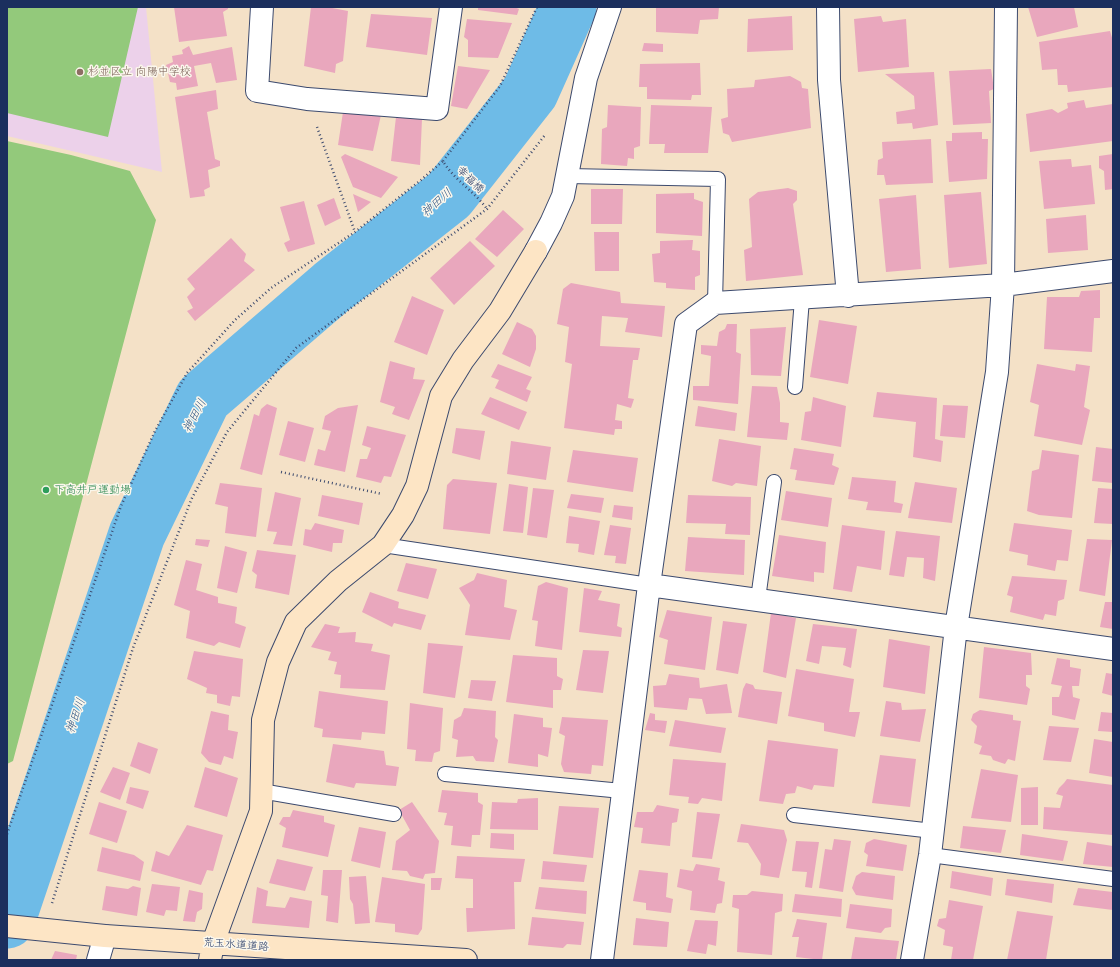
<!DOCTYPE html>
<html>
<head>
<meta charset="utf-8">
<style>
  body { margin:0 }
  #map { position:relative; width:1120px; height:967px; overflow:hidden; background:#f4e1c7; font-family:"Shantell Sans",sans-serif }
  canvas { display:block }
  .frame { position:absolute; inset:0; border:8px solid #1b2f5e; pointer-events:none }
</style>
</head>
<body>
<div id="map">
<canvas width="1120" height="967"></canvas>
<div class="frame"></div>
</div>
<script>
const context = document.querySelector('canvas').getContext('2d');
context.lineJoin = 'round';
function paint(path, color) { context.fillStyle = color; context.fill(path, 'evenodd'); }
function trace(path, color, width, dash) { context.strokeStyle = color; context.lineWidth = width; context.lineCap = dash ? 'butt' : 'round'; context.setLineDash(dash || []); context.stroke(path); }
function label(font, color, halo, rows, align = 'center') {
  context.font = font + ' "Shantell Sans","Klee One",sans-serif'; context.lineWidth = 3; context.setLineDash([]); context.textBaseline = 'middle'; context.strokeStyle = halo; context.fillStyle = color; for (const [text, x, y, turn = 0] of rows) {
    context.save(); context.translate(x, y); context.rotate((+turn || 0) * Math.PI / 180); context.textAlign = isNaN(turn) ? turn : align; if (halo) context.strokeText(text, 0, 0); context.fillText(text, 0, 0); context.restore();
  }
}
const built = new Path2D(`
  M7 7H146L162 172 7 136Z`);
const green = new Path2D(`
  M7 7H138L108 137 7 113Z
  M7 141 71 155 130 171 156 220 13 761 7 764Z`);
const river = new Path2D(`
  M7 920 137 534 203 398 332 287 449 195 530 92 568 7`);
const building = new Path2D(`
  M174 7H228V9L223 12 227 36 179 42Z
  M311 7H327L348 11 343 61 336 64 335 73 304 66Z
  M478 7H514L519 9 517 15 478 10Z
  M664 7H719L718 19 700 20 698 34 656 32V8Z
  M1028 7H1074L1078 27 1037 37Z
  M371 14 432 18 427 55 366 47Z
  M792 16 793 50 747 52 748 19Z
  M881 16 883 22 906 19 909 67 858 72 854 19Z
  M467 19 512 23 498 58 468 57V40L464 37Z
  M1110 31 1113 41V87L1068 92 1067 85H1058L1057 69 1042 70 1039 42Z
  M644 43 663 44V52L642 51Z
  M189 46 193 55 232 47 237 80 216 83 211 63 194 66 198 86 177 90 176 83 170 82 166 65 173 62 172 56 183 54 182 50Z
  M700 63 701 95H692L691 100 647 99V87H639L640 64Z
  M458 66 490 70 467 109 451 106Z
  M991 69 994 89 989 91 991 123 953 125 949 71Z
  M934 72 938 125 913 129 912 123 897 124 896 112 915 109 914 96 885 74Z
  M790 76 801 82 802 88 808 89 811 128 732 142 729 135 723 133 721 119 728 117 727 89 754 87 755 80Z
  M216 90 218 109 207 112 215 159 220 161V166L208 170 210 187 204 190 205 196 190 198 175 97Z
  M1084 100 1086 108 1113 104V141L1030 152 1026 114 1052 109 1058 113 1068 108 1067 103Z
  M608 105 641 107 640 146 634 148V159L628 158 627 166 601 164 602 129 607 127Z
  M651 105 712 107 708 153H664L665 144H649Z
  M343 112 381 115 373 151 338 145Z
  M396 117 422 119 420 165 391 161Z
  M982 132V139H988L987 179 949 182 946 141H952V133Z
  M931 139 933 183 886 185 884 175H877L878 160 883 158 882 142Z
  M345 154 398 177 381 198 353 187 341 157Z
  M1113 154V189L1105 190 1104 171 1099 168V156Z
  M1071 159 1072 167 1091 165 1095 204 1044 209 1039 161Z
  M788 188 797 191V200L793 204 803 275 746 281 744 250 752 247 749 199 758 192Z
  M591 189H623L622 224H591Z
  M981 192 987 264 949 268 944 195Z
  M694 193V199L703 202 702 236 656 233V194Z
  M353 194 371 202 358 212Z
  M916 195 921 269 886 272 879 199Z
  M334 198 341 218 325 226 317 205Z
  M304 201 315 244 288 252 284 243 290 240 280 207Z
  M503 210 524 229 497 257 475 239Z
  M1086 215 1088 250 1048 253 1046 219Z
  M594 232H619V271H595Z
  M231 238 246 254 244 261 255 270 195 321 187 311 193 308 187 297 195 289 187 279Z
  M693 240 692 250 700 251V275L695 277V290L666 288V283L654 282 652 254 660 253V241Z
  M470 241 495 266 454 305 430 278Z
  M571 283 620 292 621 303 665 306 662 337 625 332 628 318 602 316 600 346 640 348 638 360H633L628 398 634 399 631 408 617 404 615 420 622 421V429H615L614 435 564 428 572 364 565 362 569 327 557 324 563 289Z
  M1100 290V318H1094L1092 352 1044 349 1047 297H1079L1081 291Z
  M412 296 444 310 427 355 394 342Z
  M819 320 857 326 848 384 810 377Z
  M517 322 532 329 536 336V349L530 367 502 354Z
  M727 324H737L736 352 741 354 738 404 693 400V386H709L711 356 701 354V345L717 346 719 332 725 329Z
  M786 327 781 376 751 375 750 329Z
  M390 361 415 368 413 379 425 380 409 420 392 414 395 407 380 402Z
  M498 364 532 377 526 389 531 391 527 402 495 388 499 380 491 377Z
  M1037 364 1075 371 1076 364 1090 366 1084 407 1090 410 1082 445 1034 436 1039 405 1030 402Z
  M752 386 777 387 780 403V422L789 423 787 440 747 437Z
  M877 392 937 398 935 439 943 441 941 462 913 457 916 422 873 417Z
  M490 397 527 412 519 430 481 414Z
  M813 397 846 406 841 447 801 440 805 412 811 411Z
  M267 404 277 408 262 475 240 469 254 414 259 416 261 409Z
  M358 405 345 472 314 465 318 449 325 451 331 431 322 429 325 416 338 408Z
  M943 405 968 406 965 438 940 436Z
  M698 406 737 413 735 431 695 426Z
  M288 421 314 428 305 462 279 455Z
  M367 426 406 435 391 477 384 476 381 483 356 477 360 459H367L371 448 362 445Z
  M456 428 485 431 480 460 452 453Z
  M719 439 761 446 757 486 736 483 732 486 712 481Z
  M511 441 551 447 546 480 507 474Z
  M1096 447 1113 449V483L1092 481Z
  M794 448 834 454 832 465 839 468 834 485 795 480 797 470 790 469Z
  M573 450 638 458 633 492 567 482Z
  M1042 450 1079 455 1072 518 1039 515 1027 511 1032 471 1039 469Z
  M852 477 896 481 894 502 903 504 901 513 866 510 868 502 848 499Z
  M453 479 497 483 490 534 443 529 447 485Z
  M915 482 957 488 952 523 908 518Z
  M220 483 262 488 256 537 225 533 228 507 215 504Z
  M509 484 528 487 523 533 503 531Z
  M533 488 554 490 547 538 527 535Z
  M1098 488 1113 489V524L1094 523Z
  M786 491 832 498 828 527 781 520Z
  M275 492 301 498 292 546 273 544 277 532 267 531Z
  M571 494 604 498 601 513 567 508Z
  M322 495 363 503 359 525 318 516Z
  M688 495 751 497 750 535 725 534 726 524 686 523Z
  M614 505 633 507 632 520 612 517Z
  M569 516 600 521 594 555 578 552 579 544 566 543Z
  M315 523 344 530 342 543H333L332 552 303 545 305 529 311 530Z
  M1014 523 1072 530 1068 561 1057 560 1055 571 1027 565 1028 555 1009 551Z
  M610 525 631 528 626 564 615 563 616 556 604 555Z
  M842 525 885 531 881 570 857 566 852 592 833 589Z
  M896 531 940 536 935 581 923 578 924 558 907 557 904 577 889 575Z
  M779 535 826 542 824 573 814 572V582L772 576Z
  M688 537 745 540 744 575 685 571Z
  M196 539 210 540 208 547 195 545Z
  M1087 539 1112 540 1105 596 1079 591Z
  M225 546 247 552 237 593 217 588Z
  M257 550 296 555 289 595 255 588 257 575 252 571Z
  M186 560 202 564 196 590 218 597V603L237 607 235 623 246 627 240 648 219 642 214 646 186 638 190 611 174 605Z
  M406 563 437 569 428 599 397 591Z
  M477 573 507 580 504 607 517 610 510 640 465 635 470 605 459 588 474 580Z
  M1012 576 1067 580 1064 599 1058 601 1056 616 1045 614 1043 620 1010 612 1013 597 1007 595Z
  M546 582 568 588 562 650 535 646 538 621 532 620 538 586Z
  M584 588 602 591 598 600 620 604 617 626 622 628 621 637 579 632Z
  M370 592 399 602 398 608 426 615 421 630 394 623 392 627 362 612Z
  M1105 602H1113V629L1100 627Z
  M667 610 712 617 705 670 664 664 668 640 659 637Z
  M771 613 796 618 786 678 763 672Z
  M723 621 747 624 738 674 716 670Z
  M325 624 340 627 338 633 356 632 355 642 373 644 371 651 390 655 385 690 340 688 341 675 334 674 337 662 328 660 331 652 311 647Z
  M813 624 857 629 851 668 843 665 846 648 822 646 819 664 806 661Z
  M889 639 930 646 925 694 883 687Z
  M428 643 463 646 455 698 423 693Z
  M984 647 1031 653 1032 675H1026V686L1030 689 1027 705 979 698Z
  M583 650 609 651 603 693 576 690Z
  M194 651 243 659 240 697 232 696 230 706 217 703V695L206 693 207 688 187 679Z
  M513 655 557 658V676L563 679 561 690H553V708L506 702Z
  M1057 658 1070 660V667L1081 669 1079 686H1072L1073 697 1080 699 1075 720 1052 715V697H1059L1062 686 1051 684Z
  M796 669 854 679 849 712H860L855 737 824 731V723L788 716Z
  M1106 673 1113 674V696L1102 693Z
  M669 674 699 678 700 688 727 684 732 713 706 714 702 699 689 698 687 710 654 707 653 686 666 685Z
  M471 680 496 681 492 701 468 698Z
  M746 683 753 685 755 689 782 692 777 724 738 717 743 689Z
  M319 691 388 701 385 734 362 732 361 740 322 737 323 729 314 727Z
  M886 701 901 703 902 710 926 709 920 742 880 736Z
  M410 703 443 708 440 751 434 753 432 762 415 761 416 750 407 749Z
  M464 708 496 711 495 737 498 740 494 762 476 761 473 756 456 757 458 740 452 738 454 720 461 716Z
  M980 710 1013 715V720L1021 721 1015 761 1008 759 1005 764 993 760 991 756 979 754 982 746 974 743 977 726 971 720 973 714Z
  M211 711 229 715 228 730 238 732 233 759 224 756 221 765 209 762 201 753Z
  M1101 712 1113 713V732L1098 731Z
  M650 713 655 714V720L667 721 665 733 645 730Z
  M514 714 543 718V727L552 728 548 757 538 754V767L508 763Z
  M562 717 608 720 603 766 592 765 591 774 564 772 561 764 565 736 559 733Z
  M675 720 726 728 721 753 669 746Z
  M1049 726 1079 728 1071 762 1043 760Z
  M1094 739 1113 742V777L1089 773Z
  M768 740 838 749 834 787 814 785 812 790 797 786 795 793 786 794 783 804 759 801Z
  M138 742 158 749 150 774 130 766Z
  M333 744 384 751 386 765 399 767 396 786 356 783 354 788 326 782Z
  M880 755 916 759 910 807 872 803Z
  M673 759 726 763 722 801 702 798 698 804 688 803 689 797 669 795Z
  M113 767 130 773 120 800 100 792Z
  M205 767 238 778 227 817 194 807Z
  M981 769 1018 775 1011 822 971 818Z
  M1067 779 1113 785V835L1043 829 1044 807 1060 808 1063 796 1056 794 1059 788 1064 783Z
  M130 787 149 791 143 809 126 803Z
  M1038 787V825H1021V788Z
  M442 790 478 793V802L483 805 480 835H472L471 847 451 845 453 826 444 825 447 813 438 812Z
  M538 798V830L490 829 492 802 517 803 518 799Z
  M99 802 127 811 117 843 89 834Z
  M412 802 439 841 435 873 425 874 423 879 410 876 407 871 392 870 396 841 410 830 399 810Z
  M657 805 679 809 677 822 672 823 670 846 641 843 643 828 634 827 637 812H653Z
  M559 806 599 808 593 858 553 854Z
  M293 810 324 816V822L335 825 328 857 282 847 286 828 279 824 283 817H290Z
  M697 812 720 814 712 859 692 857Z
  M741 824 784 830 787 840 779 878 760 875 761 864 748 843 737 842Z
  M187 825 223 835 213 871 207 870 201 885 151 871 156 851 169 856Z
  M963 826 1006 830 1001 853 960 848Z
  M359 827 386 832 380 868 351 861Z
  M491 833 514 834V850L490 848Z
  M1022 834 1068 841 1063 861 1020 855Z
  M834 839 851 841 843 892 819 888 825 849 832 850Z
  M874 839 907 845 903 871 866 866 868 855 864 852 866 843Z
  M796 841 819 842 812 888 805 887 807 872 792 871Z
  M1087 842 1113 846V867L1083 864Z
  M102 847 134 855 144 862 140 881 97 871Z
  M457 856 525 859 521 882H514L515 929 467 932 466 908H473V879L455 878Z
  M277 859 313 867 305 891 269 883Z
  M543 861 587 865 584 882 541 879Z
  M696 864 720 868 718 880 725 882 722 903 717 904 715 913 690 910 692 891 677 887 680 869 693 871Z
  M323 870H342L338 923 326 921 328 896 321 895Z
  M639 870 668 873 666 897 673 899 671 913 646 910V903L633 901Z
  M952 871 993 878 991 896 950 888Z
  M862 872 895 876 893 900 856 895 852 888 856 876Z
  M366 876 370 923 355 924 353 904 350 899 349 877Z
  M382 877 425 884 422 929 418 935 395 932V924L375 922Z
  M431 878H442L440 890H431Z
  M1007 879 1054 884 1052 903 1005 895Z
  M152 884 180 887 177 911 166 910 164 916 146 912Z
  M106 886 128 889 133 886 141 888 137 916 102 910Z
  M257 887 268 891 266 906 285 908 290 897 312 901 309 928 252 923Z
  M539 887 587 891 586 914 535 909Z
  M1078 888 1113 892V910L1073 905Z
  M189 890 203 893 202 909 197 912 195 922 183 921Z
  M752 891 783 894 782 911 775 913 772 955 737 952 739 909 732 907 733 895H747Z
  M795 894 842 899 841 917 792 912Z
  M949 900 983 906 973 960H951L953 947 943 945 945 930 937 926 939 919 946 918Z
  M850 904 892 909 891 927 885 928 881 933 846 928Z
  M1017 911 1053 916 1046 960H1007Z
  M532 917 584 922 581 945 567 944 563 948 528 945Z
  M636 918 669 922 667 947 633 945Z
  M797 919 827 923 822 960 796 957 799 937H792Z
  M695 920 718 921 716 946 708 944 706 954 687 951Z
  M855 937 899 941 896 960H851Z
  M55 951 77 955 76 960H51Z`);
const path = new Path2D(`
  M317 127 355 232
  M443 161 500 86 537 7
  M281 472 382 494
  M7 834 121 506 155 431 187 373 235 320 271 288 355 232 421 180 443 161C454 180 474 191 487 209
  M52 903 133 648 192 498 227 432 296 348 487 209 545 135`);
const lane = new Path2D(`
  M568 176 718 179 715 303
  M795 387 802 299
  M383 545 649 585
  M758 599 774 482
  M445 774 622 791
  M261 791 394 814
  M794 815 933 831
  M930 855 1113 879`);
const street = new Path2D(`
  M262 7 257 91 307 99 437 109 451 7
  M828 7 829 80 848 296
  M536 251 551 223 563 196 586 78 610 7
  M649 585 1113 649
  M98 960 105 936
  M602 960 649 585 686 324 715 303 1003 285 1113 271
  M912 960 930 855 956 627 997 372 1003 285 1006 7`);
const secondary = new Path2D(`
  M7 926 105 936 466 960
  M210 960 213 943 261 811 263 720 278 662 296 622 338 581 383 545 403 515 417 486 441 396 463 360 500 311 536 251`);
const markers = [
  [80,72,4,"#8d6e63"],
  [46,490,4,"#2e9e5b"]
];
const educationNames = [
  ["杉並区立 向陽中学校",88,72]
];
const streetNames = [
  ["幸福橋",470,180,44],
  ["荒玉水道道路",236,945,4]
];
const leisureNames = [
  ["下高井戸運動場",54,490]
];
const waterNames = [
  ["神田川",437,203,-41],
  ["神田川",195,416,-62],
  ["神田川",76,716,-71]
];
paint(built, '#ecd1ea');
paint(green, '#93c97b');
trace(river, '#6ebbe7', 57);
paint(building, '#e9a7bd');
trace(lane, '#3c4a6e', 16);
trace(street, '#3c4a6e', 24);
trace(secondary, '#3c4a6e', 24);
trace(path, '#3c4a6e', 2.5, [1, 3]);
trace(lane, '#fff', 14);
trace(street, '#fff', 22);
trace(secondary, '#fde5c5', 22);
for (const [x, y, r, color] of markers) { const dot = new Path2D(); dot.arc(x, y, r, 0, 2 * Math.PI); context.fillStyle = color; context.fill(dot); trace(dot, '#fbf7ec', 1.5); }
label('11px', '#785e54', '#fbf7ec', educationNames, 'left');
label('11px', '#1b2f5e', '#fbf7ec', streetNames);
label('11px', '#27864d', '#fbf7ec', leisureNames, 'left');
label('italic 12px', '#345987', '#fbf7ec', waterNames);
</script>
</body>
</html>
